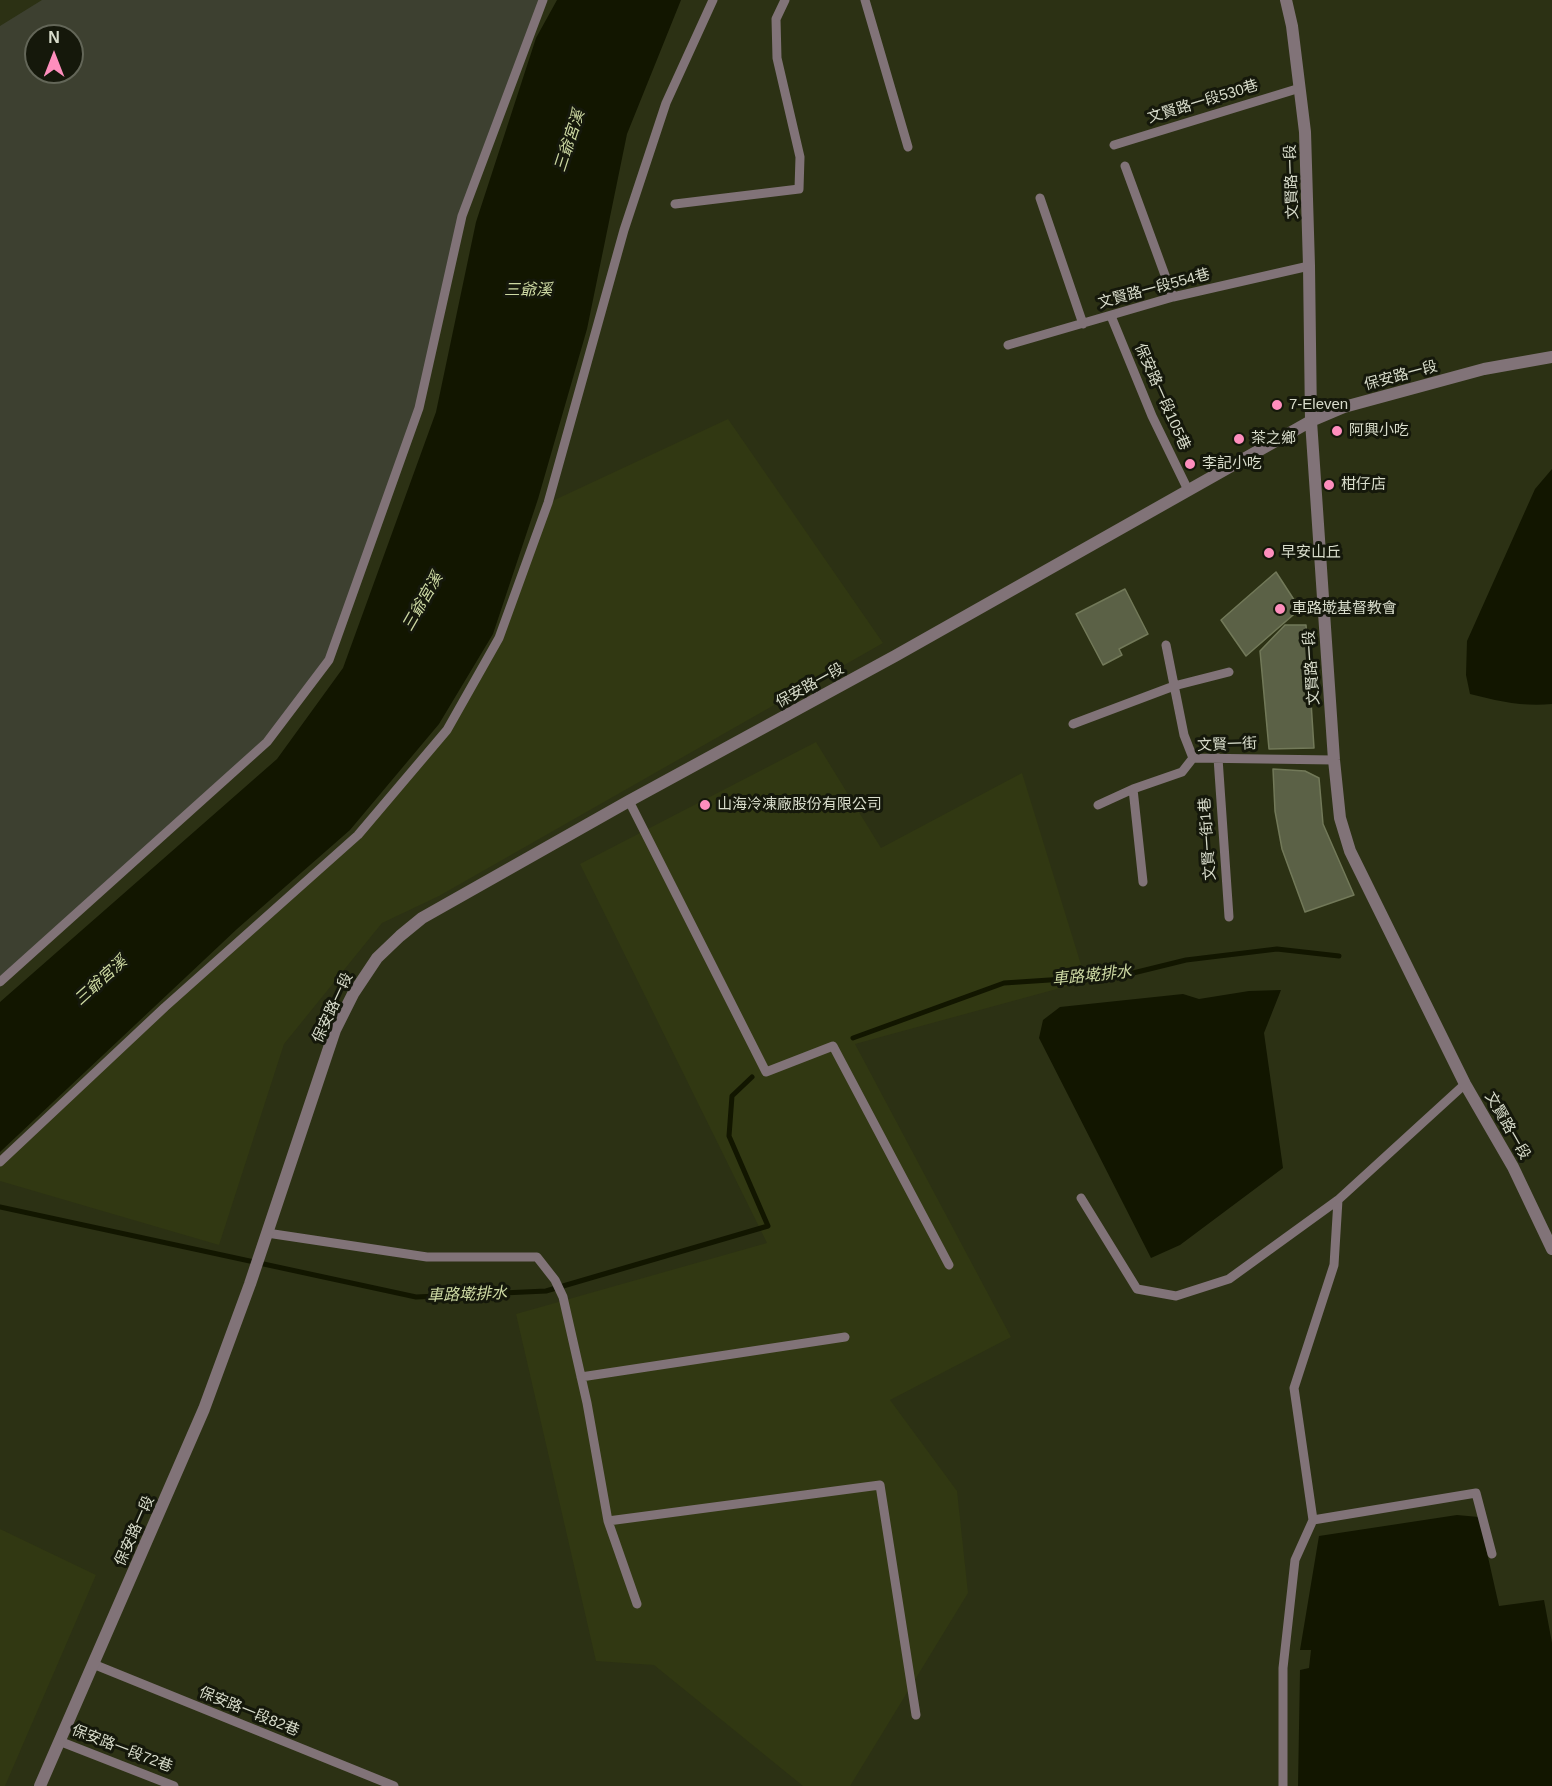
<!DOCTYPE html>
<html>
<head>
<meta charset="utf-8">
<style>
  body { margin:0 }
  #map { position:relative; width:1552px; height:1786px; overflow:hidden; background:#2c3114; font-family:Helvetica,sans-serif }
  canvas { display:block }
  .north { position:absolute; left:24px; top:24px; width:60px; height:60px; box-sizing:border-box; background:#15180b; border:2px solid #636658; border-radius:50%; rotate:0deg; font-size:16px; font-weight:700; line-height:24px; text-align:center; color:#d8dccb }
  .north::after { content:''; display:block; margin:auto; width:21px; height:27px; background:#fe8ebd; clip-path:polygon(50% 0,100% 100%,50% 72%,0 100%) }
</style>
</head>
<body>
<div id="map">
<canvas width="1552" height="1786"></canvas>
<div class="north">N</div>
</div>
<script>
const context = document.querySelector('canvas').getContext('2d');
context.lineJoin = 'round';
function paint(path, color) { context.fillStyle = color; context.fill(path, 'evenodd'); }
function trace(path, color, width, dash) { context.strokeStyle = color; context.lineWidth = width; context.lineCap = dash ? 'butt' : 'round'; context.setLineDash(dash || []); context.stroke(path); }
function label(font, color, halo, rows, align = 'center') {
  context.font = font + ' Helvetica,"Noto Sans TC",sans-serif'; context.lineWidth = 6; context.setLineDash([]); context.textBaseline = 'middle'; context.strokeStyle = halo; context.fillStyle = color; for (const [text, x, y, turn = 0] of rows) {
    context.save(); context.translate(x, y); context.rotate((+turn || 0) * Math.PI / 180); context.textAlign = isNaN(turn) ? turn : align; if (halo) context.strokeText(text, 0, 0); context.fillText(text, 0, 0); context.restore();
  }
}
const built = new Path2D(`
  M728 419 883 643 439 896 382 923 284 1044 219 1245 0 1181V1162L358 835 447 730 499 638 548 503Z
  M816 742 881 848 1022 773 1086 981 855 1044 1011 1337 890 1400 957 1491 968 1593 850 1786H803L654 1665 596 1661 516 1314 767 1243 580 864Z
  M0 1529 96 1575 5 1786H0Z`);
const green = new Path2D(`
  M42 0H543L462 216 419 408 329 660 267 742 0 982V26ZM36 36H72V72H36Z`);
const water = new Path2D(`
  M557 0H681L627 134 587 329 538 499 493 634 439 724 350 830 237 929 0 1152V1002L277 759 343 668 436 412 476 222 536 38Z
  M1552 469V704C1524 707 1497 701 1470 694L1466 675 1467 641 1535 489Z
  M1281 990 1264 1033 1283 1168 1180 1245 1151 1258 1039 1038 1043 1020 1060 1007 1183 994 1199 999 1249 991Z
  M1457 1515 1479 1517 1499 1606 1544 1600 1552 1643V1786H1298L1300 1670 1309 1668 1311 1650H1300L1319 1536Z`);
const stream = new Path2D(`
  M853 1038 1004 983 1125 975 1186 960 1277 949 1339 956
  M0 1207 416 1297 546 1291 768 1226 729 1136 732 1096 752 1077`);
const building = new Path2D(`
  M1276 572 1300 609 1246 656 1221 620Z
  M1125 589 1148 634 1119 649 1122 655 1103 665 1076 614Z
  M1285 625H1306L1314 748 1269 749 1260 651Z
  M1273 769 1305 771 1319 778 1323 824 1354 895 1305 912 1282 849 1275 811Z`);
const service = new Path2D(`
  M865 0 908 147
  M1114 145 1300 88
  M1125 166 1173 297
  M1040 198 1083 324
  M675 204 799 189 800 157 777 58 776 19 785 0
  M1111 316 1152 416 1188 490
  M1008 345 1173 297 1309 266
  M1166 645 1184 735 1193 758
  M1073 724 1174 686 1229 672
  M1218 758 1229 917
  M1133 789 1143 882
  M629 801 766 1072 833 1046 949 1265
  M1098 805 1133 789 1182 772 1193 758 1334 760
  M0 982 267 742 329 660 419 408 462 216 543 0
  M0 1162 165 1007 358 835 447 730 499 638 548 503 624 230 666 103 713 0
  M1081 1198 1137 1289 1176 1296 1229 1279 1338 1200 1465 1084
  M267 1233 427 1257H537L555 1280 563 1297 587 1403 608 1521 637 1604
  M581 1377 845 1337
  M1313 1520 1476 1493 1492 1554
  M608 1521 880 1485 916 1715
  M93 1664 394 1786
  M59 1741 174 1786
  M1283 1786V1668L1295 1560 1313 1520 1294 1388 1334 1265 1338 1200`);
const tertiary = new Path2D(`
  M1286 0 1292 26 1305 132 1309 266 1311 421 1334 760 1340 818 1350 851 1465 1084 1513 1167 1552 1249
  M40 1786 204 1409 250 1284 335 1030 353 994 377 958 400 936 422 918 629 801 895 656 1311 421 1344 407 1484 369 1552 357`);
const markers = [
  [1277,405,6,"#fe8ebd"],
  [1337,431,6,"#fe8ebd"],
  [1239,439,6,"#fe8ebd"],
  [1190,464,6,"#fe8ebd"],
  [1329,485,6,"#fe8ebd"],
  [1269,553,6,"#fe8ebd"],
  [1280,609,6,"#fe8ebd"],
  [705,805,6,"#fe8ebd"]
];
const streetNames = [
  ["文賢路一段530巷",1203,102,-17],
  ["文賢路一段",1292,182,-92],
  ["文賢路一段554巷",1154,289,-15],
  ["保安路一段",1401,376,-15],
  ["保安路一段105巷",1162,397,66],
  ["文賢路一段",1312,668,-94],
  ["保安路一段",810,686,-29],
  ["文賢一街",1227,745,-2],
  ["文賢一街1巷",1208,839,-94],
  ["保安路一段",333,1008,-65],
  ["文賢路一段",1507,1126,60],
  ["保安路一段",135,1531,-66],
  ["保安路一段82巷",249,1712,22],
  ["保安路一段72巷",122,1749,21]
];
const poiNames = [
  ["7-Eleven",1289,405],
  ["阿興小吃",1349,431],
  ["茶之鄉",1251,439],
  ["李記小吃",1202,464],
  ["柑仔店",1341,485],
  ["早安山丘",1281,553],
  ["車路墘基督教會",1292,609],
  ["山海冷凍廠股份有限公司",717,805]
];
const waterNames = [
  ["三爺宮溪",570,141,-72],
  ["三爺溪",528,291],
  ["三爺宮溪",423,602,-60],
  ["車路墘排水",1092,976,-6],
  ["三爺宮溪",101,981,-42],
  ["車路墘排水",467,1295,-2]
];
paint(built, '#313812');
paint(green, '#3d4030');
paint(water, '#121600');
trace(stream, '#121600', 5);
paint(building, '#5b6146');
trace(building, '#727959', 1.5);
trace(service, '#817378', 9);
trace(tertiary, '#817378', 12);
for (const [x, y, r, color] of markers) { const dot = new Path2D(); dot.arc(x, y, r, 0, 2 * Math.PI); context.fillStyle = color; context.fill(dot); trace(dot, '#15180b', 2); }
label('15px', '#d8dccb', '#15180b', streetNames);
label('15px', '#d8dccb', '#15180b', poiNames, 'left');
label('italic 16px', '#cdd9a3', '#15180b', waterNames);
</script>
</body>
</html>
